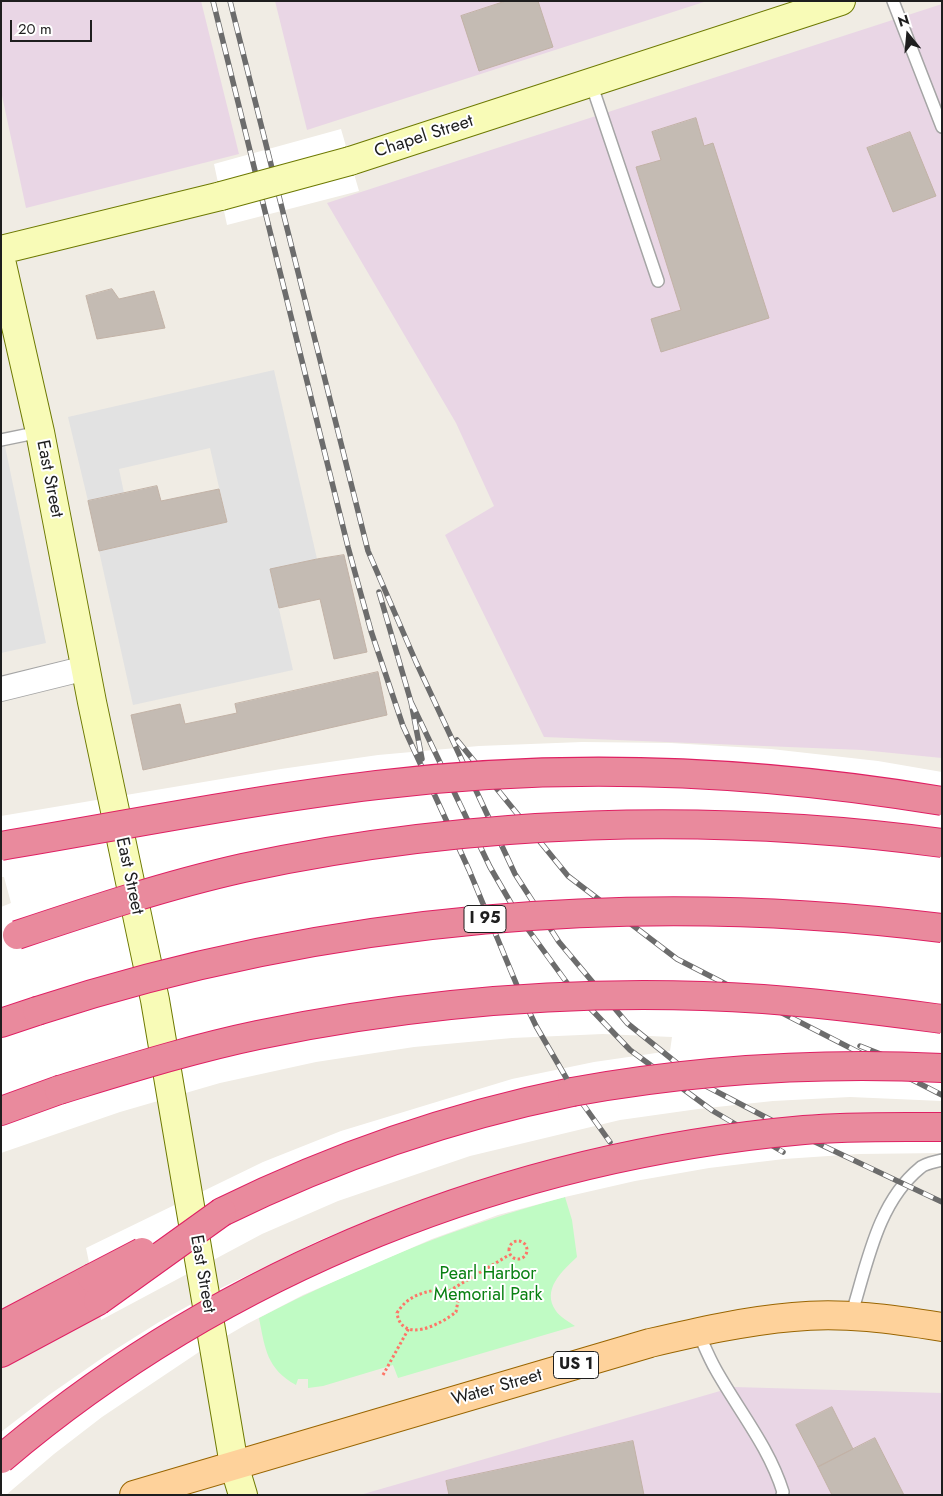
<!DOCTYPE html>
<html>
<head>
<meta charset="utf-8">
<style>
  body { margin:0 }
  #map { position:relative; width:943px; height:1496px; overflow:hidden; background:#f0ece4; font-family:Jost,sans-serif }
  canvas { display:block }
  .frame { position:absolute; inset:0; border:2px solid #1e1e1e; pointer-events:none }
  .north { position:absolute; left:883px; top:10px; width:50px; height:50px; -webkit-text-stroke:4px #fff; paint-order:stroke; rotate:343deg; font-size:14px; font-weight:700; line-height:20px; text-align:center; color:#1e1e1e }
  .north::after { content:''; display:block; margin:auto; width:18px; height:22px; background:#1e1e1e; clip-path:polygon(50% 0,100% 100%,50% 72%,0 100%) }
  .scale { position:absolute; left:10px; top:20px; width:82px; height:22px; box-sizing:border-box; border:2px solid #1e1e1e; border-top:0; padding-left:6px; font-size:15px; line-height:18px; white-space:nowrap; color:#1e1e1e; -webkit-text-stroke:4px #fff; paint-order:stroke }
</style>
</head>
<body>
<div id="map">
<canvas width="943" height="1496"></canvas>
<div class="frame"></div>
<div class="north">N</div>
<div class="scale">20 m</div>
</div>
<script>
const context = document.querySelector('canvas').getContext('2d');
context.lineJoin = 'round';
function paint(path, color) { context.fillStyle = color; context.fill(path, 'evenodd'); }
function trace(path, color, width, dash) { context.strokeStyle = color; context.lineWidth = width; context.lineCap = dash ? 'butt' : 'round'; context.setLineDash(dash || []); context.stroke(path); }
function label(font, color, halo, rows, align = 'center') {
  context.font = font + ' Jost,sans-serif'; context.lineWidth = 4; context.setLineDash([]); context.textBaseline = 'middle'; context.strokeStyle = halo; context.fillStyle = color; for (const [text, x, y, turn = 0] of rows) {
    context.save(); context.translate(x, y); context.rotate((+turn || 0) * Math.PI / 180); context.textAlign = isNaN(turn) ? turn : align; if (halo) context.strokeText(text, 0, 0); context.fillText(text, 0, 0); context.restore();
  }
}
const industrial = new Path2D(`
  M1 1H201L239 154 26 208 1 91Z
  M275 1H707L307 130Z
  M942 4V758L862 750 544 737 445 535 494 506 456 423 327 203Z
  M734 1387 942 1393V1495H360Z`);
const park = new Path2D(`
  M565 1197 572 1220 577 1257C562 1271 541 1290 556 1311 560 1317 569 1322 575 1326L398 1378 393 1365 323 1386 308 1388V1379H298L296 1385C267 1369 265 1349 259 1318 358 1267 457 1226 565 1197Z`);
const parking = new Path2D(`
  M274 370 317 559 270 570 293 670 133 705 99 551 227 522 210 448 119 469 124 493 88 501 68 417Z
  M1 427 46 643 1 653Z`);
const pier = new Path2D(`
  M341 129 359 191 227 225 214 164Z
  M582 742 671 743 771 749 878 761 942 772V1101L850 1097 773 1101 698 1109 620 1120 470 1156 338 1201 262 1234 101 1320 86 1248 263 1162 341 1131 512 1079 594 1062 670 1051 672 1037 603 1034 512 1038 414 1047 316 1062 220 1083 120 1112 1 1153V907L11 903 4 877H1V816L281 769 378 755 479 746Z
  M942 1114V1153L858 1154 784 1159 709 1168 635 1181 565 1197 498 1215 432 1239 303 1295 247 1324 199 1352 102 1417 54 1454 6 1495H1V1432L49 1395 105 1356 159 1322 215 1291 320 1240 392 1211 459 1187 522 1168 593 1149 661 1136 731 1125 807 1117Z`);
const building = new Path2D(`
  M506 1H538L553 47 479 71 461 16Z
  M696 118 704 146 713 143 769 318 661 352 651 319 681 310 636 167 661 160 652 132Z
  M910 132 936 196 893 212 867 148Z
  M112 289 119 299 154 291 165 328 97 339 86 296Z
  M157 486 161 501 219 489 227 522 99 551 88 501Z
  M344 555 367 652 334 659 320 599 279 608 270 569 317 559Z
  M378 672 387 715 143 770 131 715 180 704 185 724 237 713 235 704Z
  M832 1407 853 1449 818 1467 796 1425Z
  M875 1438 904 1495H832L818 1467Z
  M633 1441 644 1495H449L446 1481Z`);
const path = new Path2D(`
  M509 1250a9 9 0 1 1 18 0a9 9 0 1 1-18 0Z
  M436 1290C446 1291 453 1291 458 1301L456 1312C441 1324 402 1345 397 1313 406 1298 419 1293 436 1290Z
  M449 1291 509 1255
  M383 1375 409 1328`);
const lane = new Path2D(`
  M893 1 942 127
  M591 83 658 281
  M1 440 40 432
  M851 1316C867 1265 877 1203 920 1168 925 1163 935 1162 942 1160
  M698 1332C704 1345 709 1358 716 1370 739 1411 769 1447 783 1492L782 1495`);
const street = new Path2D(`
  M1 689 86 668`);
const secondary = new Path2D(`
  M350 161 841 1
  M1 250 221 196
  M1 260 40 432 92 702 155 1000 234 1465 243 1495`);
const primary = new Path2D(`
  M134 1495 650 1343C697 1332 745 1321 793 1317 843 1312 893 1319 942 1327`);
const highway = new Path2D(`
  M1 1023 37 1011
  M1 1111 59 1090
  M222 1212C334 1157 449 1117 572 1092
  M1 1326 92 1278
  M1 1353 98 1301`);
const rail = new Path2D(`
  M213 1 348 547 371 631 403 726 469 870 518 988 536 1026 575 1093 610 1142
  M230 1 368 551 416 662 515 874 559 942 627 1023 704 1085 794 1132 942 1202
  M379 592 411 702 422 759
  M411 702 490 867 519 917 570 987 630 1050 713 1111 783 1152
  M457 740 568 876 677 959 942 1095
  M860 1046 942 1078`);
const secondaryBridge = new Path2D(`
  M221 196 350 161`);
const highwayBridge = new Path2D(`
  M1 846C126 825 251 800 377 785 564 762 756 770 942 801
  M17 935C92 910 167 885 243 868 472 819 710 812 942 843
  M37 1011C328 916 638 890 942 928
  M59 1090C125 1070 191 1049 258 1035 423 1001 595 988 763 999 823 1003 882 1011 942 1019
  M572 1092C694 1070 817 1062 942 1068
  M92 1278 142 1252
  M98 1301 222 1212
  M1 1459C226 1268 511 1156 804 1130 849 1126 896 1127 942 1127`);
const shields = [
  [485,919,42],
  [576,1365,45]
];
const shieldNames = [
  ["I 95",485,919],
  ["US 1",576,1365]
];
const streetNames = [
  ["Chapel Street",424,137,-18],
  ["East Street",49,479,79],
  ["East Street",129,876,78],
  ["East Street",202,1274,80],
  ["Water Street",497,1388,-16]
];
const parkNames = [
  ["Pearl Harbor",488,1275],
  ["Memorial Park",488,1296]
];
paint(industrial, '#e9d6e5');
paint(park, '#c0fbc4');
paint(parking, '#e2e2e2');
paint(pier, '#fff');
paint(building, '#c4bbb3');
trace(building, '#c2b2a6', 1);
trace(lane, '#a5a5a5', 14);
trace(street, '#a5a5a5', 26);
trace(secondary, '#6d7902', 30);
trace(primary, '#996500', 30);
trace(highway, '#df2063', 30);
trace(path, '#fd7668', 3, [2.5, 2.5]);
trace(lane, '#fff', 11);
trace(street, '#fff', 24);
trace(secondary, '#f8fbb7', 28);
trace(primary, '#fed29b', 28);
trace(highway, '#e98a9d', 28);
trace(rail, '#6c6c6c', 5.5);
trace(rail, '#fff', 4, [11]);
trace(secondaryBridge, '#6d7902', 30, []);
trace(highwayBridge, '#df2063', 30, []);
trace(secondaryBridge, '#f8fbb7', 28);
trace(highwayBridge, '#e98a9d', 28);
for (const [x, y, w] of shields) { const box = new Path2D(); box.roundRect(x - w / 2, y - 13.5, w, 27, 4); context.fillStyle = '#fff'; context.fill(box); trace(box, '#1e1e1e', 1); }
label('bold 16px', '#1e1e1e', null, shieldNames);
label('18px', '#1e1e1e', '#fff', streetNames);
label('18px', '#098012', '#fff', parkNames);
</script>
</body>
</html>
